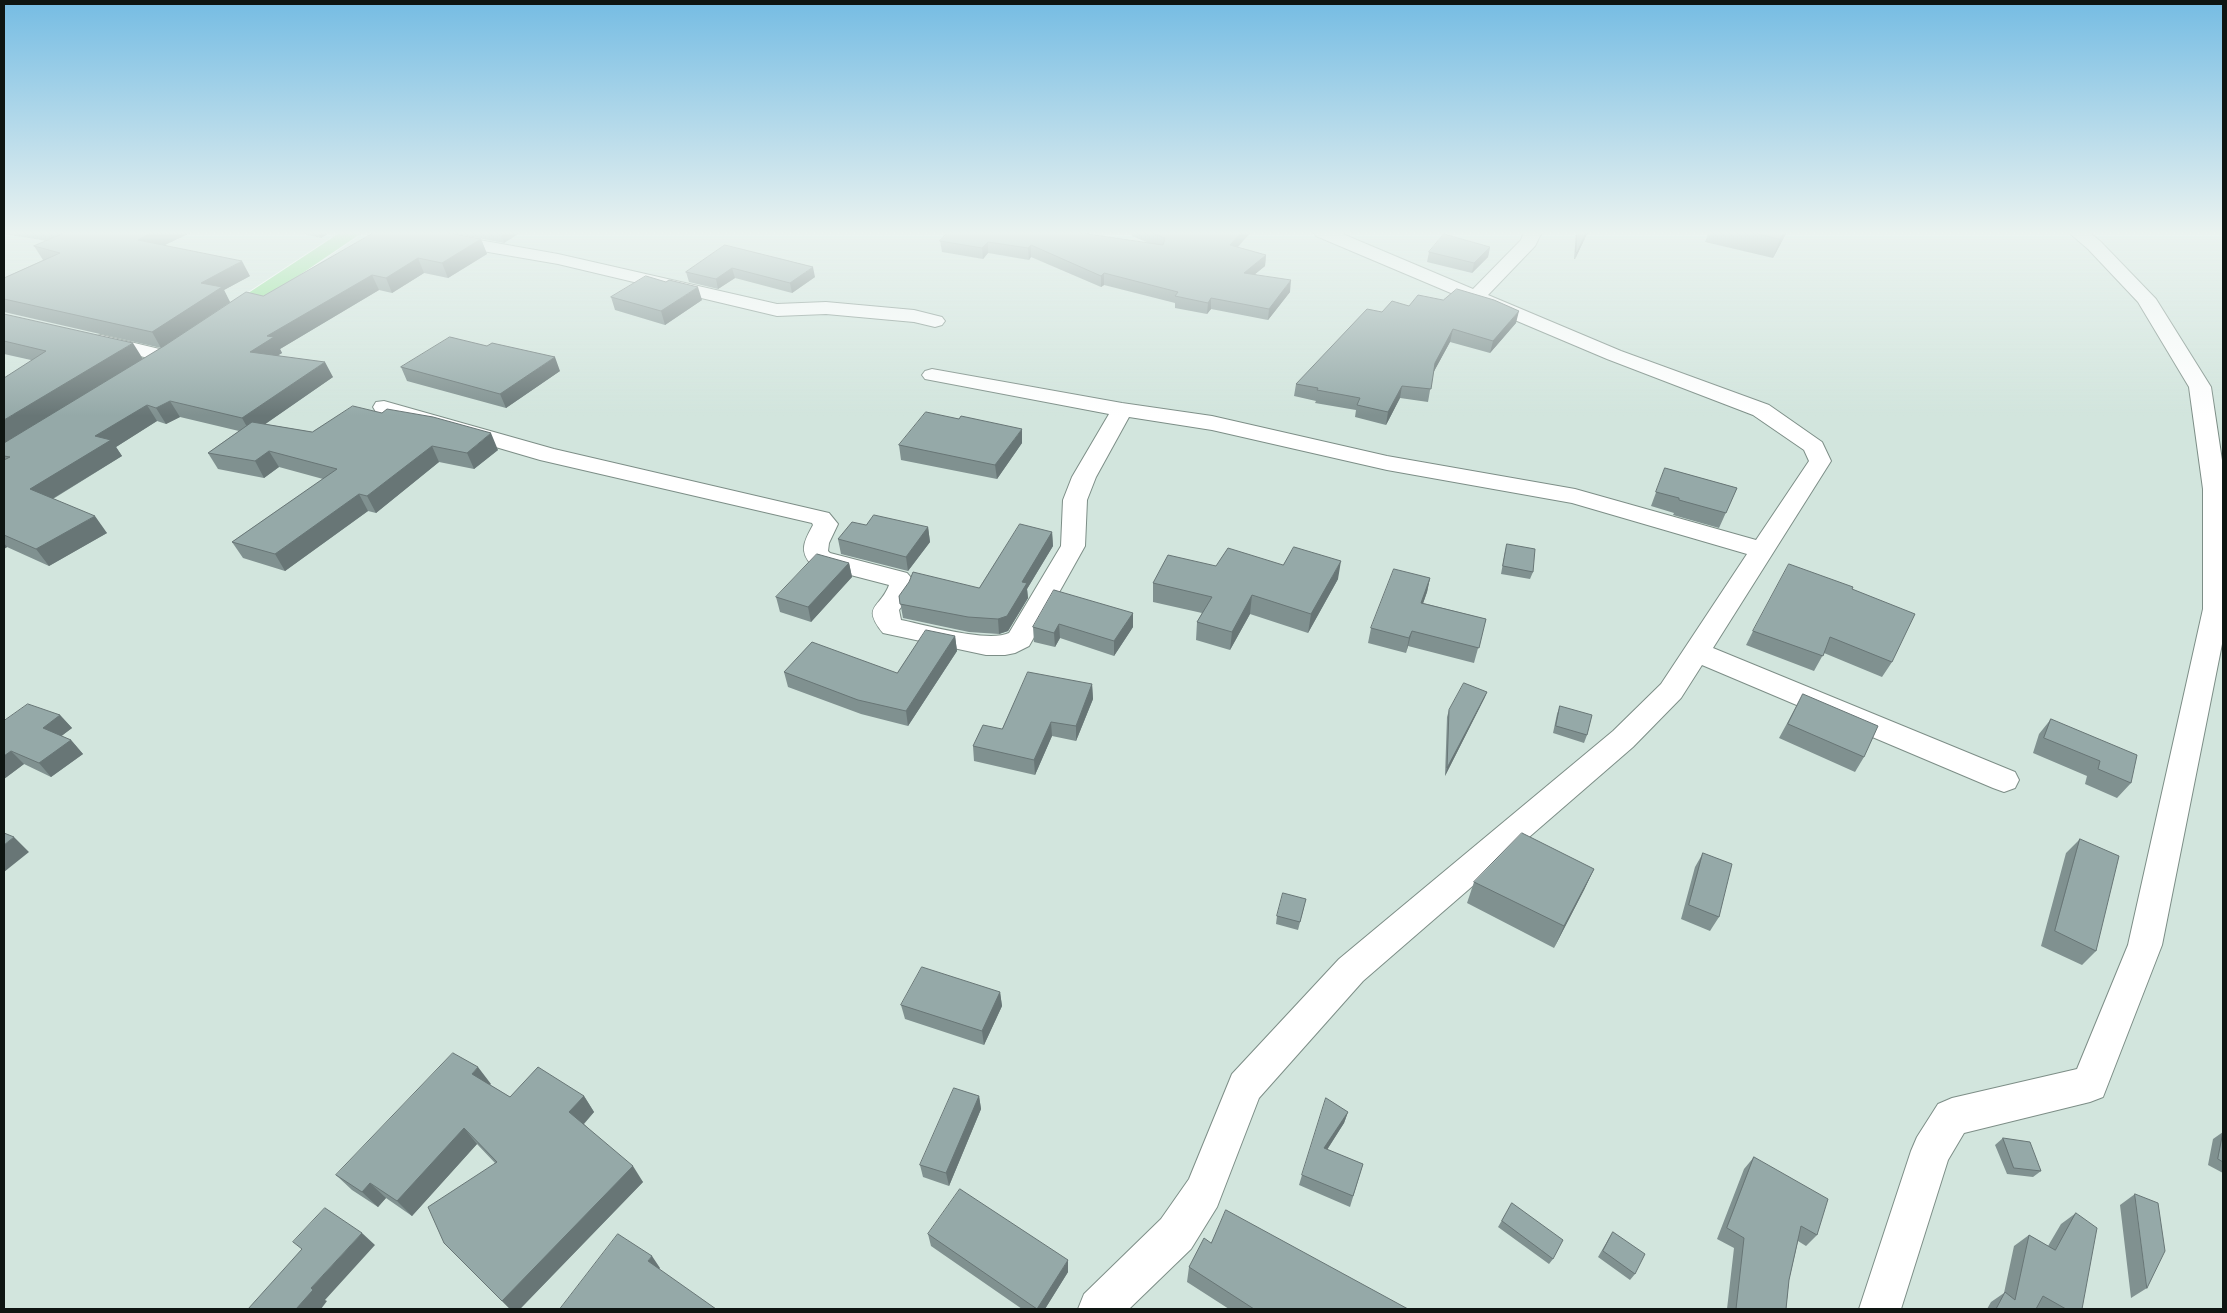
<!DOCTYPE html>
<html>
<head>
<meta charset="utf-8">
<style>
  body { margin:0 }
  #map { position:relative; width:2227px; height:1313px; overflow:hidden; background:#d2e5dd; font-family:"PT Sans Narrow",sans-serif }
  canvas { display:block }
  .frame { position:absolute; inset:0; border:5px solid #0e1512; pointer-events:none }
</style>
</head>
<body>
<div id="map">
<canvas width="2227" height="1313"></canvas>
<div class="frame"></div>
</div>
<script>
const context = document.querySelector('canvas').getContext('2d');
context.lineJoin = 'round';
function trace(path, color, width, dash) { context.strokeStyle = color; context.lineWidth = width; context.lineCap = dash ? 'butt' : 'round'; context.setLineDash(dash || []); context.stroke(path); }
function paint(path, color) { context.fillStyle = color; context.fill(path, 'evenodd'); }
const minor = new Path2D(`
  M392 232H434L558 254 777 304 826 302 914 310 942 317 945 321 942 325 935 327 914 322 826 314 777 316 558 264 401 237 395 236Z
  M1313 232H1338L1473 289 1521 240 1524 232H1542L1535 246 1488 295 1621 351 1769 405 1822 442 1831 461 1713 648 2015 772 2019 780 2015 788 2004 792 1993 788 1702 665 1681 698 1633 747 1363 981 1259 1098 1217 1207 1191 1249 1129 1309H1078L1084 1294 1161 1219 1189 1179 1232 1074 1339 959 1613 731 1661 684 1747 554 1572 503 1387 470 1212 430 1129 417 1096 477 1087 500 1085 546 1033 639 1029 646 1015 653 1005 655H986L883 633C861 605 880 609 889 585L812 565C798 551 805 540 813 525L812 523 540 460 376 412 373 407 376 402 384 401 554 449 829 513 838 524 829 543 828 551 830 553 907 573C922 588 909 596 899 610L901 620C926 625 988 643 1009 633L1061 546 1063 500 1072 477 1109 414 925 379 922 375 925 371 932 369 1122 403 1212 416 1387 456 1575 489 1756 540 1809 461 1804 450 1753 415 1607 359 1316 236Z
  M2068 232H2089L2100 241 2156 299 2211 387 2223 467V639L2162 945 2103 1097 2090 1102 1964 1133 1948 1160 1901 1309H1859L1911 1151 1917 1137 1938 1104 1952 1098 2077 1069 2128 945 2203 609V489L2189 387 2138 302 2088 249Z
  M101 335 172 352 175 356 172 360 165 362 94 345 91 341 94 337Z`);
const highway = new Path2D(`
  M341 232H363L235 319 228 321 221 319 218 315 221 311Z`);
const wall = new Path2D(`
  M4 232H192L165 245 250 276 224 290 230 302 263 296 481 239 487 254 448 278 424 273 392 293 379 290 280 349 282 353 278 355 333 377 265 424 312 432 498 450 474 469 439 462 376 513 368 511 285 571 243 558 232 542 323 479 279 467 264 478 218 469 208 453 239 431 180 417 166 424 157 421 116 447 122 456 53 499 107 533 49 566 7 547 4 549V443L31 360 4 354V314L143 359 161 348 4 312V278L43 260 34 246 47 241 4 234Z
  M296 232H331L321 238Z
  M447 232H521L504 243Z
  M1132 232H1251L1238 247 1266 255 1265 266 1255 274 1290 292 1268 320 1211 309 1207 314 1175 308V303L1104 285 1101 287 1031 257 1029 260 988 253 983 259 942 252 940 241 1151 244 1132 236Z
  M1576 232H1588L1575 259H1574Z
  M1709 232H1787L1773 258 1705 242Z
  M725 245 815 277 792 293 735 278 718 289 689 282 686 272Z
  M1490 247 1488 257 1472 273 1427 262 1429 252Z
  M611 297 702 300 665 325 615 310Z
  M1409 306 1516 323 1490 353 1450 342 1433 373 1428 402 1400 398 1386 425 1355 417 1356 410 1315 403 1316 401 1294 396 1296 384 1382 312Z
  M401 367 560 371 506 408 407 381Z
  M959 419 1022 443 997 479 901 460 899 445Z
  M1665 468 1737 488 1719 528 1673 515 1674 513 1651 506Z
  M866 525 928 527 930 542 908 571 841 554 838 539Z
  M1052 532 1053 546 1027 589 1028 598 1008 631 999 634 969 632 903 618 899 596 979 588Z
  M1507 544 1533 572 1530 579 1501 574 1505 552Z
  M849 563 852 577 811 622 780 612 776 597Z
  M1283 565 1338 579 1308 633 1250 614 1230 650 1196 640 1197 622 1202 613 1153 602V583L1216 566Z
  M1430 578 1427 592 1423 603 1486 619 1474 663 1408 646 1406 653 1368 643 1371 628Z
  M1852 589 1892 662 1882 677 1824 653 1814 671 1746 645 1753 631Z
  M1133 613V627L1114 656 1060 638 1055 647 1034 642 1033 627Z
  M955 636 957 651 908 726 861 714 788 687 784 672 897 673Z
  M1092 684 1093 699 1076 741 1052 736 1035 775 974 761 973 746 1002 729Z
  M1487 692 1484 699 1445 776 1447 717 1449 710Z
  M1803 694 1864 757 1855 772 1779 738Z
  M1560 706 1587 735 1584 743 1553 733 1557 714Z
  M60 715 72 728 61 736 71 740 83 754 51 777 24 764 4 779V721Z
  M2051 719 2131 783 2117 798 2085 784 2087 776 2033 753 2039 734Z
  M2080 839 2096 951 2082 965 2041 946 2066 853Z
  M1703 853 1719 917 1710 931 1681 919 1695 867Z
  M1594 869 1584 890 1554 948 1467 903 1474 882Z
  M1304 907 1298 930 1276 924 1277 916Z
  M1000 992 1002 1006 984 1045 905 1019 901 1005Z
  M491 1084 490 1085 510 1097 584 1096 594 1112 584 1124 643 1182 520 1309H510L444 1243 495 1163 477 1144 412 1216 386 1198 378 1207 352 1190 336 1175Z
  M979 1096 981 1109 949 1186 923 1177 920 1165Z
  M1348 1112 1344 1123 1327 1150 1363 1164 1350 1207 1299 1185 1302 1175Z
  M2223 1132V1173L2208 1165 2213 1139Z
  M2003 1138 2041 1171 2033 1177 2007 1174 1995 1145Z
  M1754 1157 1817 1235 1806 1246 1798 1241 1789 1280 1786 1309H1727L1734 1248 1717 1239 1744 1169Z
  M2135 1194 2147 1288 2131 1298 2120 1205Z
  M1512 1203 1553 1259 1549 1264 1498 1227Z
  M2076 1213 2082 1309H1987L1991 1302 2004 1293 2014 1246 2029 1235 2048 1246 2061 1224Z
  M1613 1232 1635 1274 1630 1280 1598 1257 1609 1238Z
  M928 1234 1068 1272 1045 1309H1022L931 1246Z
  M1211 1243 1408 1309H1229L1187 1282 1189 1267Z`);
const shadedWall = new Path2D(`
  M153 232H192L146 254 138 240Z
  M318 232H331L321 238Z
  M501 232H521L504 243Z
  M1242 232H1251L1229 256 1230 245Z
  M1586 232H1588L1575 259 1577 253Z
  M1784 232H1787L1773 258 1780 239Z
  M481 239 487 254 448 278 442 263Z
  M988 242V253L983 259 982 248Z
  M1031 245V257L1029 260 1028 248Z
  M1490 247 1488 257 1472 273 1474 263Z
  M1266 255 1265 266 1243 284 1244 273Z
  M418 258 424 273 392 293 386 278Z
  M242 261 250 276 224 290 230 302 161 348 152 332 201 283Z
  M813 267 815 277 792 293 790 283Z
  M732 268 735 278 718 289 716 279Z
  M1104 273V285L1101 287V276Z
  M372 275 379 290 280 349 282 353 259 367 250 352 267 336Z
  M1291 280 1290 292 1268 320 1269 309Z
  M698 287 702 300 665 325 661 311Z
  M1211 298V309L1207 314 1208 303Z
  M1519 311 1516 323 1490 353 1493 341Z
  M1453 329 1450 342 1432 375 1435 363Z
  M133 343 143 359 4 443V420Z
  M555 357 560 371 506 408 500 394Z
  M325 362 333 377 251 434 242 418Z
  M1402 386 1400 398 1386 425 1388 412Z
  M170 401 180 417 166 424 156 408Z
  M147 405 157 421 116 447 122 456 42 505 30 489 95 436Z
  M1022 429V443L997 479 995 465Z
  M491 433 498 450 474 469 467 453Z
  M432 446 439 462 376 513 367 496Z
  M269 451 279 467 264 478 255 461Z
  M359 494 368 511 285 571 275 554Z
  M95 516 107 533 49 566 36 549Z
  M928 527 930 542 908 571 906 557Z
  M1052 532 1053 546 1027 589 1028 598 1008 631 999 634 998 619Z
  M4 543 7 547 4 549Z
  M1341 561 1338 579 1308 633 1311 614Z
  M849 563 852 577 811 622 808 607Z
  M1430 578 1427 592 1418 618 1421 603Z
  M1252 595 1250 614 1230 650 1232 632Z
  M1133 613V627L1114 656V641Z
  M1059 624 1060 638 1055 647 1054 633Z
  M1412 631 1408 646 1406 653 1409 638Z
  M955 636 957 651 908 726 906 711Z
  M1092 684 1093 699 1076 741V726Z
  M1487 692 1484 699 1445 776 1447 768Z
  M60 715 72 728 55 741 43 728Z
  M1051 722 1052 736 1035 775 1034 760Z
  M71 740 83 754 51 777 39 763Z
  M11 751 24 764 4 779V756Z
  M14 837 29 852 4 872V845Z
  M1594 869 1584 890 1554 948 1564 926Z
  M1000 992 1002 1006 984 1045 982 1031Z
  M478 1067 491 1084 484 1090 472 1074Z
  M584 1096 594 1112 580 1128 569 1112Z
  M979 1096 981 1109 949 1186 946 1173Z
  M1348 1112 1344 1123 1321 1159 1324 1148Z
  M464 1128 477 1144 412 1216 397 1201Z
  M633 1166 643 1182 520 1309H510L502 1301Z
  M370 1183 386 1198 378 1207 362 1192Z
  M362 1233 375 1245 325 1300 327 1301 321 1309H296L311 1288Z
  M652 1256 660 1268 657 1273 648 1261Z
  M1068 1260V1272L1045 1309H1037Z`);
const building = new Path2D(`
  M67 232H153L138 240 242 261 201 283 222 287 152 332 4 299V278L60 253 34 246Z
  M375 232H442L481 239 442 263 418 258 386 278 372 275 267 336 274 337 250 352 325 362 242 418 170 401 156 408 147 405 95 436 111 440 30 489 95 516 36 549 4 535V460L10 457 4 456V443L164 346 246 292 263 296Z
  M948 232H1074L1163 245 1165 238 1151 232H1242L1230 245 1266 255 1244 273 1291 280 1269 309 1211 298 1208 303 1175 296 1178 292 1104 273 1101 276 1031 245 1028 248 988 242 982 248 940 241Z
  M1577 232H1586L1577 253 1576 252Z
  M1752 232H1784L1780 239Z
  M1444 234 1490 247 1474 263 1429 252Z
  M725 245 813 267 790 283 732 268 716 279 686 272Z
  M646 276 666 282 669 280 698 287 661 311 611 297Z
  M1457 289 1494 300 1519 311 1493 341 1453 329 1435 363 1431 389 1402 386 1388 412 1357 405 1360 398 1317 390 1318 388 1296 384 1367 309 1382 312 1392 301 1409 306 1418 295 1443 300Z
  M4 314 133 343 4 420V378L46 351 4 341Z
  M450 337 487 346 492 343 555 357 500 394 401 367Z
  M353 406 382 413 387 409 433 417 491 433 467 453 432 446 367 496 359 494 275 554 232 542 337 469 269 451 255 461 208 453 252 422 312 432Z
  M926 412 959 419 961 416 1022 429 995 465 899 445Z
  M1665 468 1737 488 1726 513 1679 500V498L1656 492Z
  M874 515 928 527 906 557 838 539 852 522 866 525Z
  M1020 524 1052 532 1022 582 1027 583 1007 616 998 619 968 617 900 604 899 596 909 582 913 572 979 588Z
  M1507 544 1535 549 1533 572 1503 566Z
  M1294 547 1341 561 1311 614 1252 595 1232 632 1197 622 1212 597 1153 583 1168 555 1216 566 1228 548 1283 565Z
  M817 554 849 563 808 607 776 597Z
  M1789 564 1853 587 1852 589 1915 614 1892 662 1830 637 1823 656 1753 631Z
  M1394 569 1430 578 1421 603 1486 619 1479 648 1412 631 1409 638 1371 628Z
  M1054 590 1133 613 1114 641 1059 624 1054 633 1033 627Z
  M926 630 955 636 906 711 858 700 784 672 812 642 897 673Z
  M1028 672 1092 684 1076 726 1051 722 1034 760 973 746 983 725 1002 729Z
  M1464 683 1487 692 1447 768 1449 710Z
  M1803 694 1878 726 1864 757 1788 724Z
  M28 704 60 715 43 728 71 740 39 763 11 751 4 756V721Z
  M1560 706 1592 715 1587 735 1556 726Z
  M2051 719 2137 755 2131 783 2098 769 2100 761 2044 738Z
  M4 833 14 837 4 845Z
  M1522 833 1594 869 1564 926 1474 882Z
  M2080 839 2119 856 2096 951 2055 931Z
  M1703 853 1732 864 1719 917 1689 905Z
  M1283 893 1306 899 1300 922 1277 916Z
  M922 967 1000 992 982 1031 901 1005Z
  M453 1053 478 1067 472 1074 510 1097 538 1067 584 1096 569 1112 633 1166 502 1301 444 1243 428 1207 497 1162 464 1128 397 1201 370 1183 362 1192 336 1175Z
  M954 1088 979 1096 946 1173 920 1165Z
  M1326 1098 1348 1112 1324 1148 1363 1164 1353 1196 1302 1175Z
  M2223 1132V1162L2218 1159Z
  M2003 1138 2030 1142 2041 1171 2014 1168Z
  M1754 1157 1828 1199 1817 1235 1801 1226 1789 1280 1786 1309H1736L1744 1238 1727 1228Z
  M960 1189 1068 1260 1037 1309 928 1234Z
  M2135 1194 2158 1203 2165 1251 2147 1288Z
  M1512 1203 1563 1240 1553 1259 1502 1221Z
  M325 1208 362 1233 311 1288 313 1290 296 1309H248L302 1249 293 1242Z
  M1226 1210 1408 1309H1254L1189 1267 1204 1238 1211 1243Z
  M2076 1213 2097 1228 2082 1309H2066L2043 1296 2036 1309H1996L2005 1292 2015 1300 2029 1235 2055 1250Z
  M1613 1232 1645 1254 1635 1274 1603 1251Z
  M618 1234 652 1256 648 1261 716 1309H560Z`);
trace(minor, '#7d8e87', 2);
trace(highway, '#fff', 2);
paint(minor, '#fff');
paint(highway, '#85e289');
paint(wall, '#809190');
paint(shadedWall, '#687676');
paint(building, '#95a9a8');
trace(building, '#687676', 1);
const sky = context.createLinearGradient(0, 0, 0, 416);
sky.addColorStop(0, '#75bce3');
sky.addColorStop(0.56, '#ebf3f0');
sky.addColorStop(1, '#ebf3f000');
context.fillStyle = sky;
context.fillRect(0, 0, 2227, 416);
</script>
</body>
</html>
